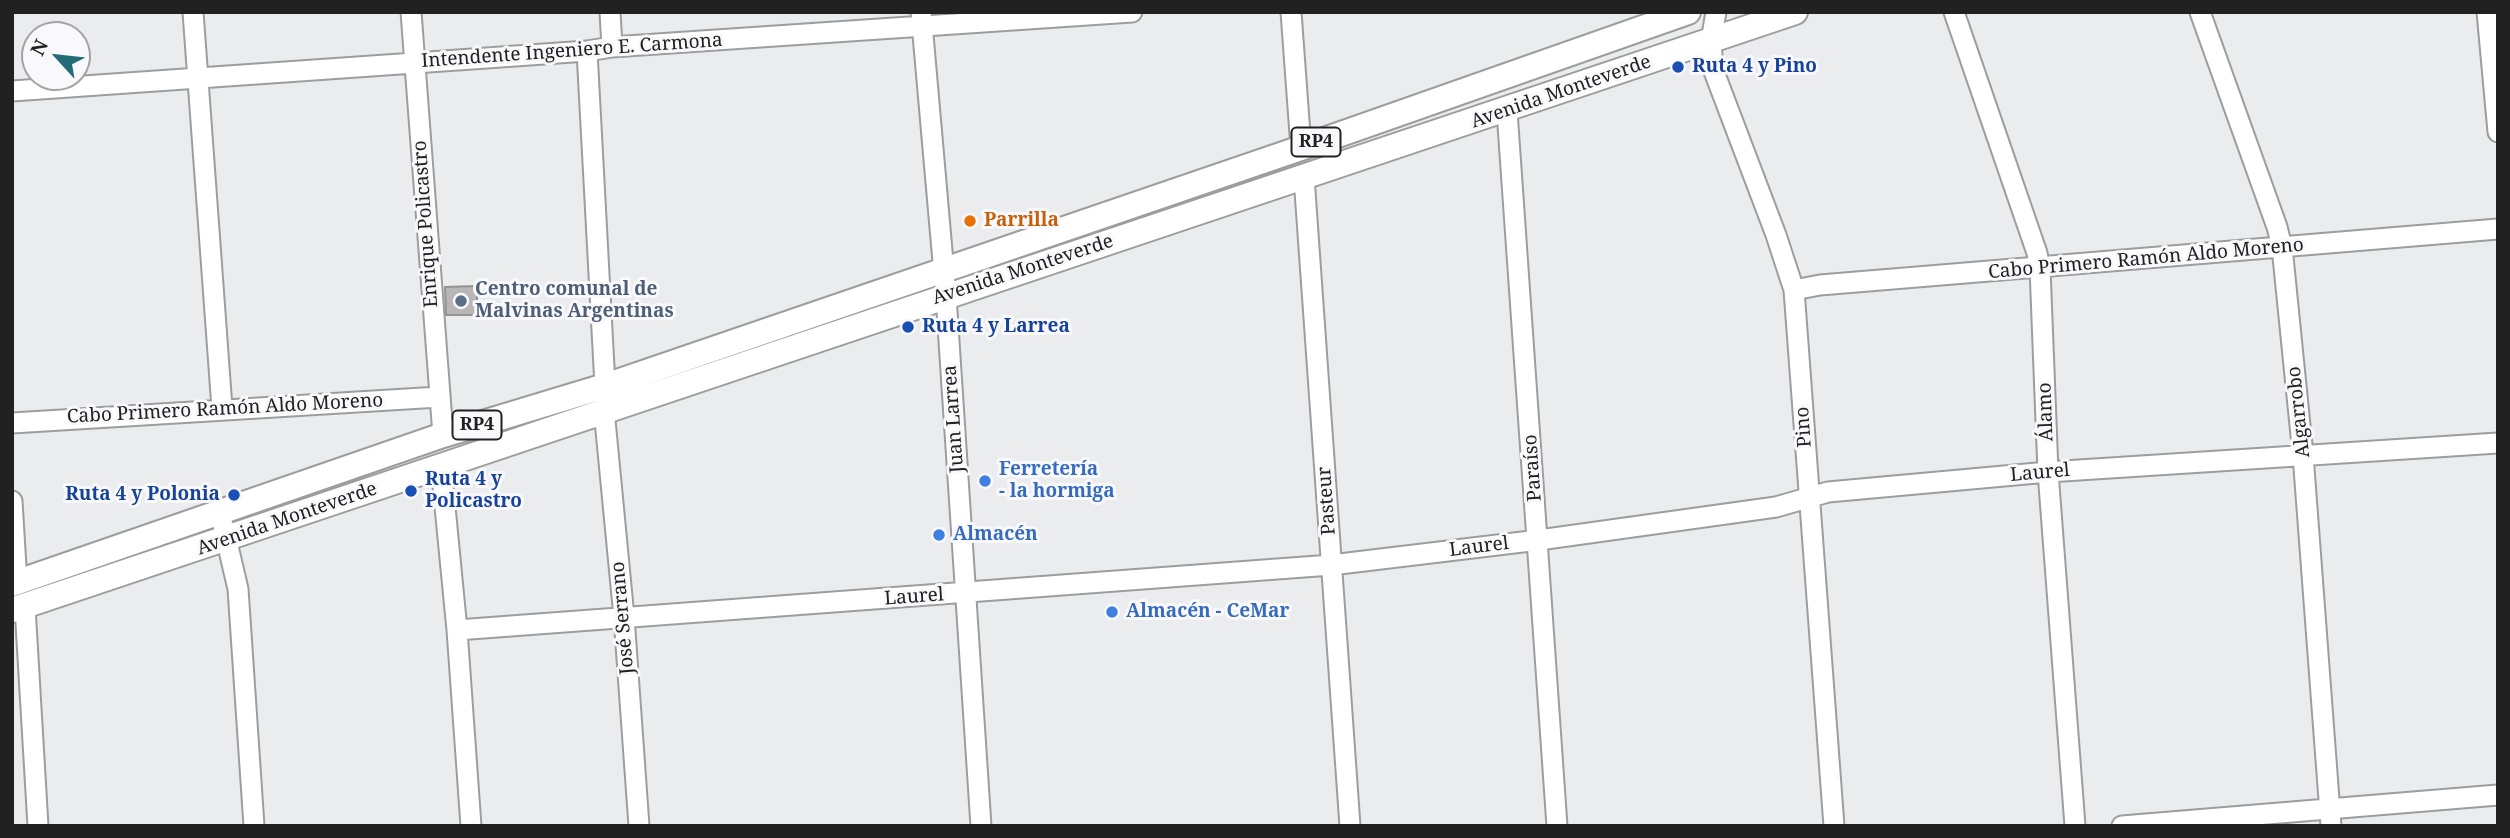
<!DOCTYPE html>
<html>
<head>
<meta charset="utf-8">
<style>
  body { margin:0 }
  #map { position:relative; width:2510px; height:838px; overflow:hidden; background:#ebecee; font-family:"Noto Serif",serif }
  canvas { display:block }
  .frame { position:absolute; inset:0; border:14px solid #212122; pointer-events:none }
  .north { position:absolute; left:21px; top:21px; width:70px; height:70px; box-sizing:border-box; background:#f9f9fc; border:2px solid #a3a3a5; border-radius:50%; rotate:297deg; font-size:19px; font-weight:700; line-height:28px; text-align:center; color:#212122 }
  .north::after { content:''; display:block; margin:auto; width:24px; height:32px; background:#236c77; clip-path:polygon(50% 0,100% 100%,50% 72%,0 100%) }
</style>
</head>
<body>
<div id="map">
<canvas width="2510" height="838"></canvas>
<div class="frame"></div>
<div class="north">N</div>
</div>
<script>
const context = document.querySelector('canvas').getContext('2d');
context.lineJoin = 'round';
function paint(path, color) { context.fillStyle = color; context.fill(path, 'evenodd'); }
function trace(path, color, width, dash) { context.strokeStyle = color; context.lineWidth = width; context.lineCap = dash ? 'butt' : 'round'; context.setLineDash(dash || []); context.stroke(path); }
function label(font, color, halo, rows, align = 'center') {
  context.font = font + ' "Noto Serif",serif'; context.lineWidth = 6; context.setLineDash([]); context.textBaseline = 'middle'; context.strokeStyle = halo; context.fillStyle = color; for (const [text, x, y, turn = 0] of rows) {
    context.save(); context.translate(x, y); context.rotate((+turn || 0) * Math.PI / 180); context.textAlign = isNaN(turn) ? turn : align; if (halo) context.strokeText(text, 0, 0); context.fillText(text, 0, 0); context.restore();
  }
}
const building = new Path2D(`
  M477 286V315H446L445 287Z`);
const minor = new Path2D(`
  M193 12 222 408
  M411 12 443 435
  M610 12 612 47
  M921 12 946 296 981 826
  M1291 12 1301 148
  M1716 12 1711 41 1713 69 1776 235 1794 290 1834 826
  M1954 12 2037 253 2040 268 2048 472 2075 826
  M2200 12 2277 227 2282 247 2303 455 2331 826
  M2487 12 2498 132
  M587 51 605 386
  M12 91 587 51 612 47 1132 12
  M1507 111 1557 826
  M1304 177 1350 826
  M1794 290 1820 285 2498 229
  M604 410 624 617 639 826
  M12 423 439 397
  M441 466 457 630 471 826
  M12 501 17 583
  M223 525 238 589 254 826
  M25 607 38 826
  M457 630 1331 565 1539 540 1776 507 1828 492 2048 472 2498 443
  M2122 826 2498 795`);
const major = new Path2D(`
  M12 584 443 435 605 386 1301 148 1688 12
  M12 610 1795 12`);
const markers = [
  [1678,67,7,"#1a4fb4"],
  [970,221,7,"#e8710a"],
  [461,301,7,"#5c6f8a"],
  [908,327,7,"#1a4fb4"],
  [985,481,7,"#3f7fe0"],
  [411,491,7,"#1a4fb4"],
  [234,495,7,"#1a4fb4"],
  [939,535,7,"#3f7fe0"],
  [1112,612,7,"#3f7fe0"]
];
const shields = [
  [1316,142,49],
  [477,425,49]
];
const shieldNames = [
  ["RP4",1316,142],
  ["RP4",477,425]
];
const streetNames = [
  ["Intendente Ingeniero E. Carmona",572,51,-4],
  ["Avenida Monteverde",1561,92,-19],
  ["Enrique Policastro",426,224,-94],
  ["Cabo Primero Ramón Aldo Moreno",2146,259,-5],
  ["Avenida Monteverde",1023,270,-18],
  ["Cabo Primero Ramón Aldo Moreno",225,409,-3],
  ["Álamo",2046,412,-92],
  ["Algarrobo",2299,412,-96],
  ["Juan Larrea",954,419,-94],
  ["Pino",1804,427,-94],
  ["Paraíso",1533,468,-94],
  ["Laurel",2040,473,-5],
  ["Pasteur",1327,501,-94],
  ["Avenida Monteverde",287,519,-19],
  ["Laurel",1479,547,-7],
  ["Laurel",914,597,-4],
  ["José Serrano",623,618,-95]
];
const transitNames = [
  ["Ruta 4 y Pino",1692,67],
  ["Ruta 4 y Larrea",922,327],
  ["Ruta 4 y",425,480],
  ["Policastro",425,502],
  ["Ruta 4 y Polonia",220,495,"right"]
];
const foodNames = [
  ["Parrilla",984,221]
];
const serviceNames = [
  ["Centro comunal de",475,290],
  ["Malvinas Argentinas",475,312]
];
const shopNames = [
  ["Ferretería",999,470],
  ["- la hormiga",999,492],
  ["Almacén",953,535],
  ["Almacén - CeMar",1126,612]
];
paint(building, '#b8b6b7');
trace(building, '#949193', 2);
trace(minor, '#9c9d9f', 23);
trace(major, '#9c9d9f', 28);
trace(minor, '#fff', 19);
trace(major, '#fff', 24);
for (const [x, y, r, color] of markers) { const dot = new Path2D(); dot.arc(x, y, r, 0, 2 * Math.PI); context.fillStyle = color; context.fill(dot); trace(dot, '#f9f9fc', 2.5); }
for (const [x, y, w] of shields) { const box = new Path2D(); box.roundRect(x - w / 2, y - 14.5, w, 29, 5); context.fillStyle = '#f9f9fc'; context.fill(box); trace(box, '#212122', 2); }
label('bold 18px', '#212122', null, shieldNames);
label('19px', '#212122', '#f9f9fc', streetNames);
label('bold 19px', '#164399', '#f9f9fc', transitNames, 'left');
label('bold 19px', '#c56008', '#f9f9fc', foodNames, 'left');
label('bold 19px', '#4e5e75', '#f9f9fc', serviceNames, 'left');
label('bold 19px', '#366cbe', '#f9f9fc', shopNames, 'left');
</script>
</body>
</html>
